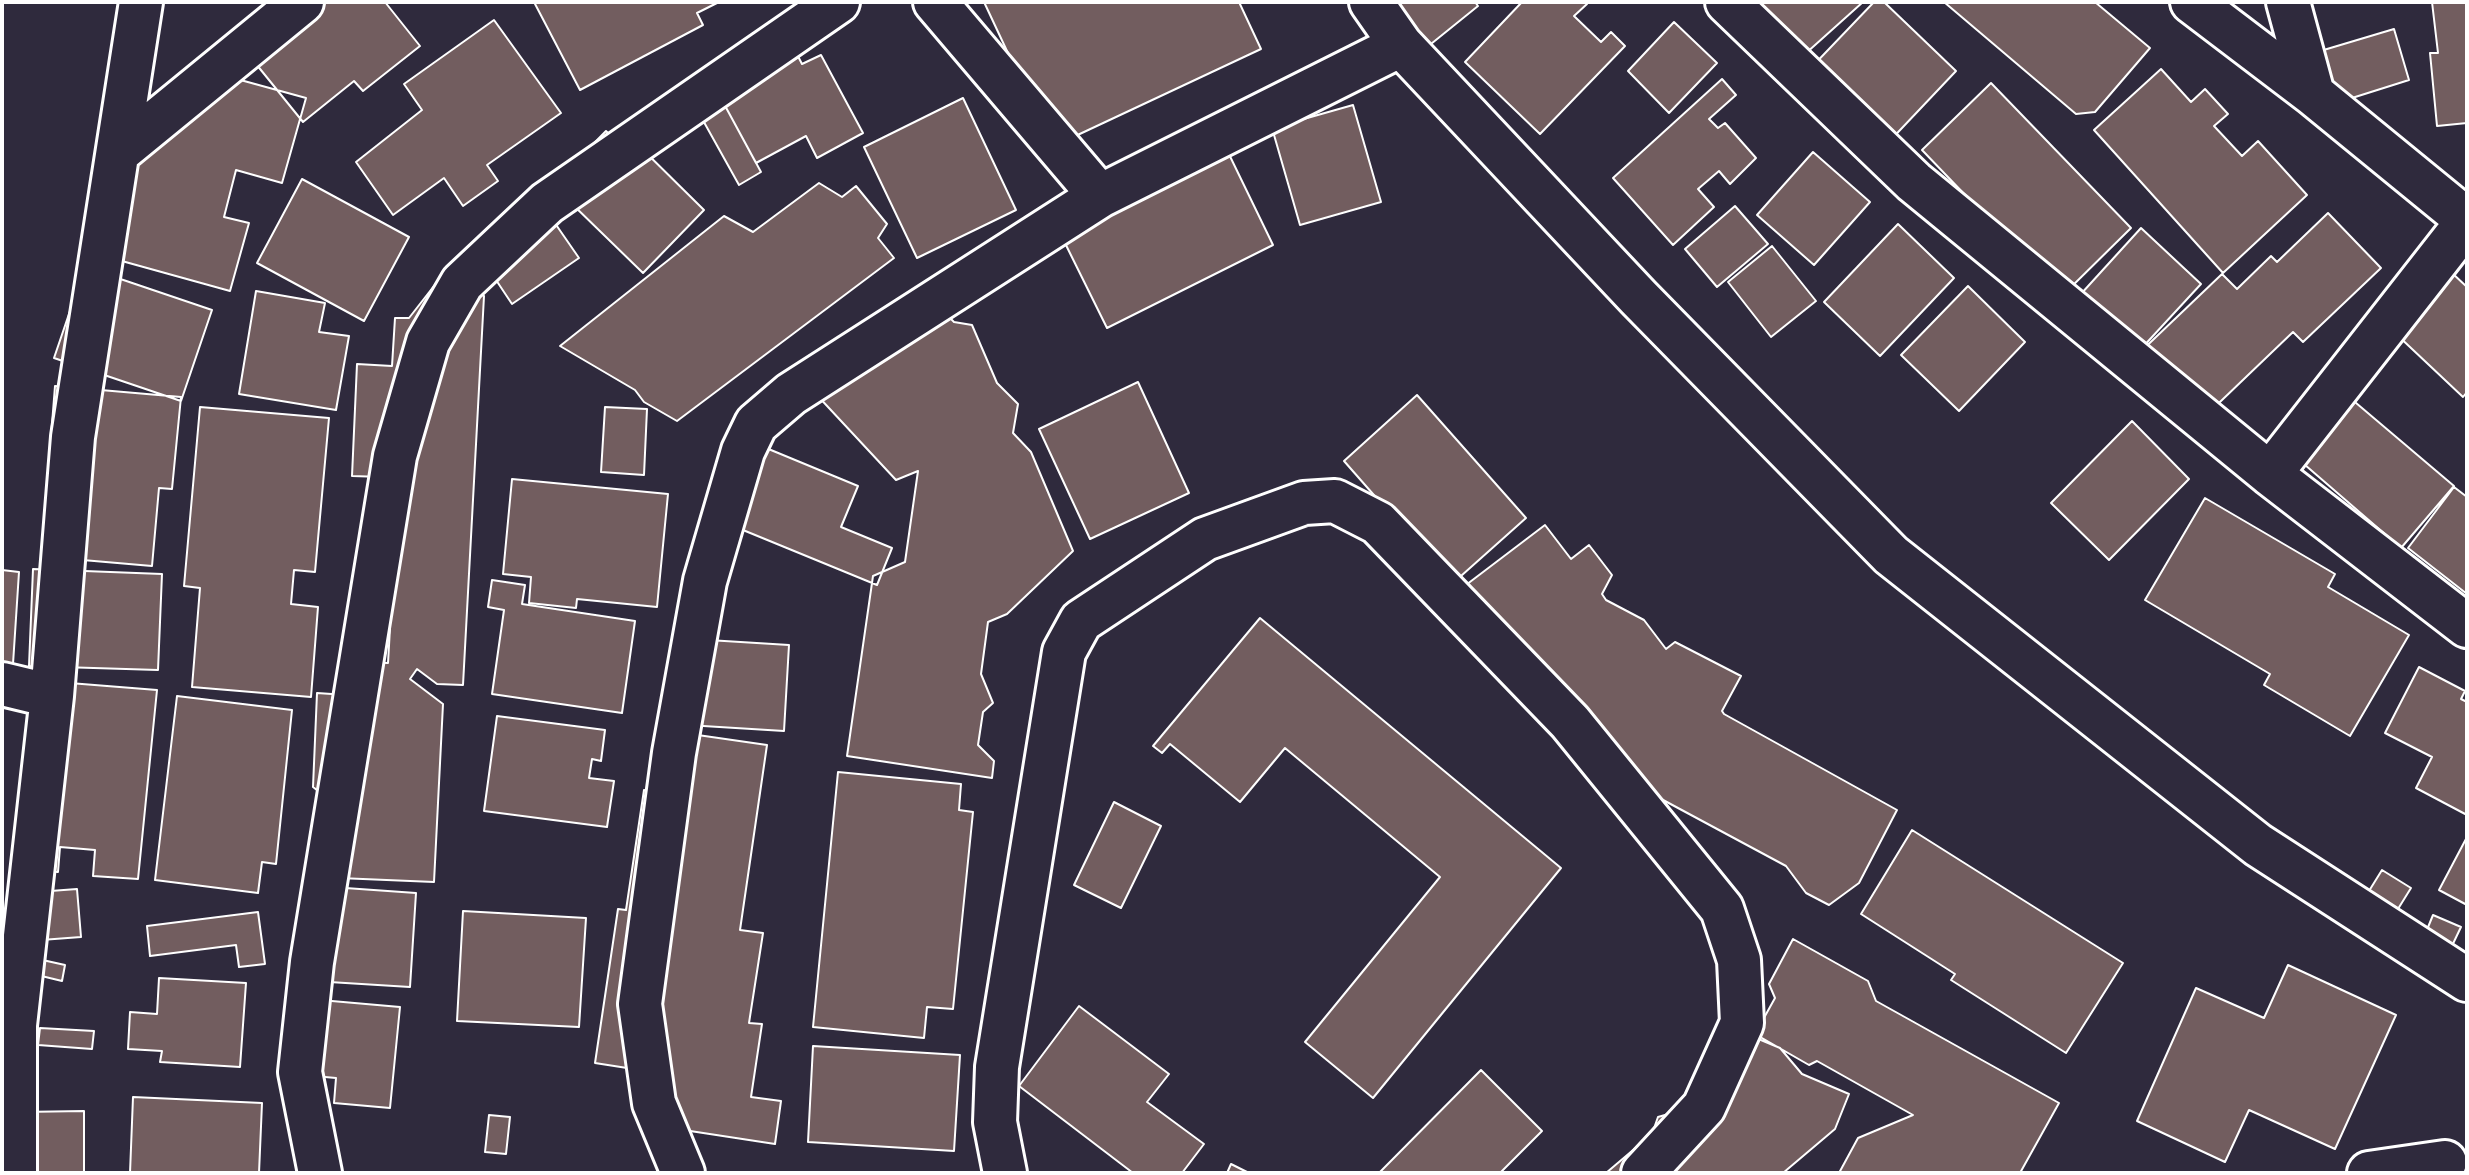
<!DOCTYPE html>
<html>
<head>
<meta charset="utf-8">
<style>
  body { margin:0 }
  #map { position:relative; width:2469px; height:1175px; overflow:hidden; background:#2f2a3d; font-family:Mali,sans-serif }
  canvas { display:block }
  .frame { position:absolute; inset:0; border:4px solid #fff; pointer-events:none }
</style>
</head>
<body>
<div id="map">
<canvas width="2469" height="1175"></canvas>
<div class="frame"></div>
</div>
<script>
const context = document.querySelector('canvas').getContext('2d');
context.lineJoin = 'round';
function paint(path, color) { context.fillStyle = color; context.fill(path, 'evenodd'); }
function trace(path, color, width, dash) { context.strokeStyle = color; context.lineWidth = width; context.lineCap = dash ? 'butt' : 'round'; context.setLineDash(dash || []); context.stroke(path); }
const building = new Path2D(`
  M280 2H385L420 46 363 91 354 81 303 122 235 38Z
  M534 2H719L697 13 703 25 580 90Z
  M984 2H1239L1261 49 1052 147Z
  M1390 2H1475L1478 6 1426 48Z
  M1522 2H1585L1587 4 1574 16 1601 42 1611 32 1625 46 1540 134 1465 62Z
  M1738 2H1863L1795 63Z
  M1874 2H1884L1956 71 1884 147 1806 73Z
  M1944 2H2095L2150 48 2095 112 2076 114Z
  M2432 2H2467V123L2437 126 2430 53H2438Z
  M494 20 561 113 487 165 498 181 463 206 444 178 393 215 356 162 422 110 404 84Z
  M1674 22 1717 63 1669 113 1628 71Z
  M2394 29 2409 80 2333 104 2317 52Z
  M788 37 802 64 821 55 863 133 817 158 806 136 756 163 710 78Z
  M2161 69 2191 102 2205 89 2228 114 2214 126 2242 156 2258 141 2307 195 2223 273 2094 130Z
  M215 73 306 98 282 183 236 170 224 217 249 223 230 291 111 258 153 106Z
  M1722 79 1736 95 1709 119 1718 128 1725 123 1756 158 1730 184 1719 171 1698 189 1714 207 1673 245 1613 178Z
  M1991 83 2131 228 2062 296 1922 150Z
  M963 98 1016 210 917 258 864 147Z
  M723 102 761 172 739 185 700 115Z
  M1353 105 1381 202 1300 225 1272 128Z
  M606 131 615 140 624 131 704 210 643 273 570 202H536Z
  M1225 146 1273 245 1107 328 1058 229Z
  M1813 152 1870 202 1814 265 1757 215Z
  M302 179 409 237 364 321 257 263Z
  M819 183 842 197 856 186 887 224 878 238 894 258 677 421 644 402 635 390 560 346 724 216 753 232Z
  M1735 206 1768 244 1717 287 1685 249Z
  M2328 213 2381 268 2303 342 2293 332 2197 424 2134 358 2222 274 2237 289 2271 256 2277 262Z
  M550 216 579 258 512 304 484 262Z
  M1898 224 1954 278 1880 356 1824 302Z
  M2141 228 2201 284 2140 350 2080 295Z
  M1772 246 1816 301 1771 337 1728 282Z
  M2436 258 2467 287V392L2463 397 2394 332Z
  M85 267 212 310 181 401 54 358Z
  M448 268 484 296 463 685 437 684 417 669 410 679 443 704 434 882 339 878 327 798 313 787 317 693 361 696 363 662 388 663 390 628 359 627 365 501 383 477 352 476 357 364 392 366 395 318H409Z
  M1968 286 2025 342 1959 411 1901 355Z
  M256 291 325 303 319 332 349 336 336 410 239 394Z
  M940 308 954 322 972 325 997 383 1018 404 1013 433 1031 452 1073 551 1007 614 988 622 981 674 993 703 983 712 978 745 994 761 992 778 847 756 873 576 905 562 918 471 896 480 815 393Z
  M1138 382 1189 493 1090 539 1039 429Z
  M55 386 181 397 172 489 159 488 152 566 71 559 78 478 48 475Z
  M1417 395 1526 518 1452 584 1344 461Z
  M2349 397 2454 486 2401 548 2297 458Z
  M200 407 329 418 315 572 294 570 291 604 318 607 311 697 192 687 200 588 184 586Z
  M605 407 647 409 644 475 601 472Z
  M2132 421 2189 479 2109 560 2051 503Z
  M754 443 858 486 841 527 892 548 877 585 721 521Z
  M512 479 668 494 657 607 577 599 576 608 529 603 531 577 503 574Z
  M2454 487 2467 497V594L2408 548Z
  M2205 498 2335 574 2328 587 2409 635 2350 736 2264 685 2270 674 2145 600Z
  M1545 525 1571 559 1589 545 1612 575 1602 594 1606 600 1644 620 1666 649 1675 642 1741 676 1722 711 1724 714 1897 810 1859 883 1829 905 1806 893 1786 866 1624 779 1462 588Z
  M33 569 162 574 158 670 29 666Z
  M2 570 19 572 13 664 2 663Z
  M492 580 525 585 522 604 635 621 622 713 492 694 504 610 488 607Z
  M1260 618 1561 868 1373 1098 1305 1042 1440 877 1285 748 1240 802 1170 744 1162 753 1153 746Z
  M692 639 789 645 784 731 687 725Z
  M2419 667 2465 691 2461 699 2467 702V815L2416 788 2432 757 2385 733Z
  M32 680 157 690 138 879 93 876 95 850 60 847 58 872 17 869Z
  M177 696 292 710 276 864 262 862 258 893 155 880Z
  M497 716 605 730 601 761 592 759 589 778 614 781 607 827 484 811Z
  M670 731 767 745 740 930 763 933 749 1023 762 1024 751 1097 781 1101 775 1144 651 1125 659 1073 595 1063 618 909 626 910 644 790 661 793Z
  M838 772 961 784 959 810 973 812 953 1009 927 1007 924 1038 813 1027Z
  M1114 802 1161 826 1121 908 1074 885Z
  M1912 830 2123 963 2066 1053 1951 980 1955 974 1861 914Z
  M2467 837V905L2439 890Z
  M2382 870 2411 888 2393 917 2364 899Z
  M303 885 416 893 410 987 297 980Z
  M77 889 81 937 28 941 24 893Z
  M463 911 586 918 579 1027 457 1021Z
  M258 912 265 964 239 967 236 945 150 956 147 926Z
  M2433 915 2461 927 2450 950 2424 937Z
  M1793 939 1868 981 1876 1001 2059 1103 2020 1173H1839L1858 1138 1913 1115 1817 1061 1809 1065 1755 1034 1775 998 1769 984Z
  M29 957 65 965 62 981 25 972Z
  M2288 965 2396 1015 2335 1149 2249 1110 2225 1162 2137 1121 2196 988 2264 1018Z
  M159 978 246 983 240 1067 160 1062 162 1051 128 1049 130 1012 157 1014Z
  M309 999 400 1007 390 1108 334 1103 336 1078 303 1075Z
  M1079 1006 1169 1074 1147 1102 1204 1144 1182 1173H1133L1019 1086Z
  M40 1028 94 1031 92 1049 38 1045Z
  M1749 1035 1780 1048 1802 1074 1849 1094 1835 1129 1783 1173H1606L1652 1134 1658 1117 1686 1109Z
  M813 1046 960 1055 954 1151 808 1142Z
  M1481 1070 1542 1131 1500 1173H1379Z
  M133 1097 262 1103 259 1173H130Z
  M84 1111V1173H2L21 1112Z
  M489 1115 510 1117 506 1154 485 1152Z
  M1231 1164 1249 1173H1227Z`);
const minor = new Path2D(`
  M935 2 1100 196
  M1371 2 1401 45 1638 297 1891 555 2258 845 2467 980
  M1727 2 1914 182 2270 474 2467 626
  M2192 2 2313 94
  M2288 2 2313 94 2467 220
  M120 151 302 2
  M2270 474 2467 222
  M2 684 52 696
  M15 1173V1025L52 696 73 437 141 2
  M320 1173 300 1072 312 962 395 456 428 342 462 283 547 203 838 2
  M683 1173 654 1103 640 1004 674 753 705 581 743 451 756 424 791 394 1100 196 1401 45
  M1005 1173 995 1122 997 1067 1064 652 1081 621 1205 539 1304 503 1335 501 1378 523 1570 722 1722 909 1739 960 1742 1023 1704 1107 1643 1173
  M2369 1173 2445 1162`);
paint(building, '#725d5f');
trace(building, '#fff', 2);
trace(minor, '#fff', 48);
trace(minor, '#2f2a3d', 42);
</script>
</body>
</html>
